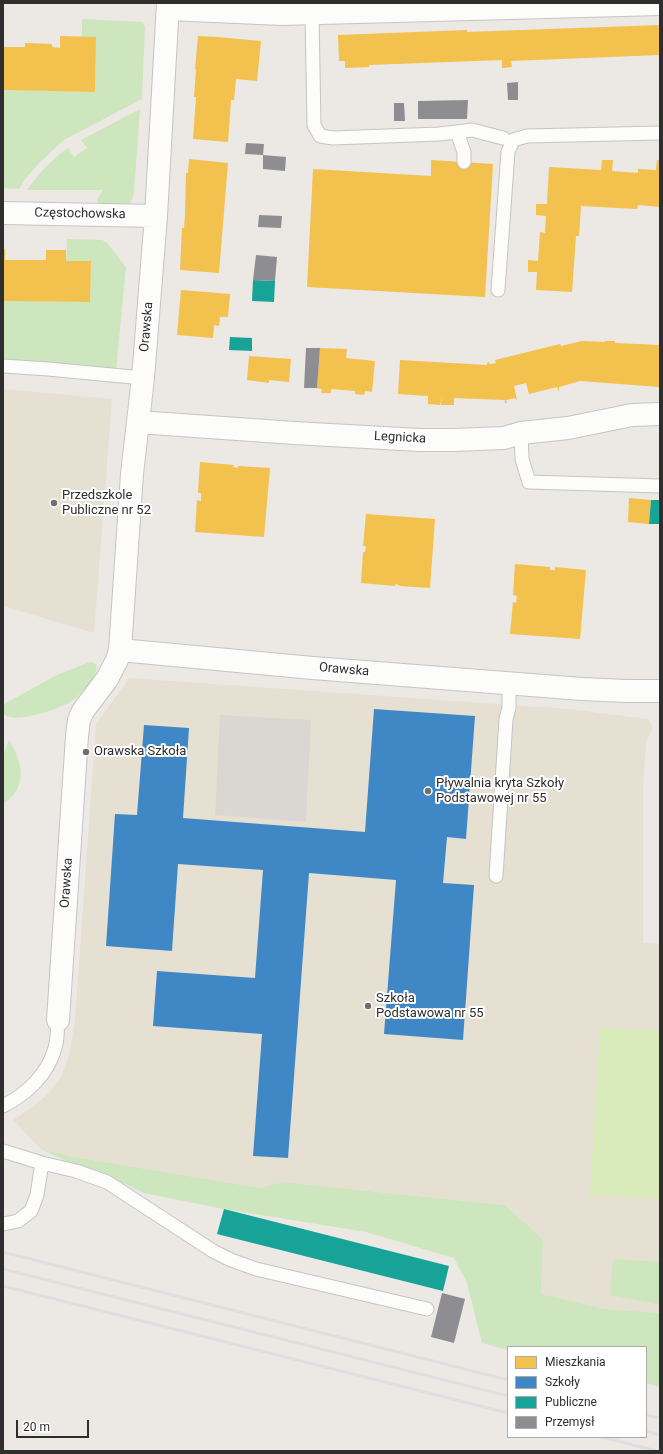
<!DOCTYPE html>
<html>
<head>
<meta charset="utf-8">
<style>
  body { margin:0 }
  #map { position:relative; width:663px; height:1454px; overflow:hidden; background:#ece8e4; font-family:Roboto,sans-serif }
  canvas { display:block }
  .frame { position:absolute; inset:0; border:4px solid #2e2e2e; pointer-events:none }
  .legend { position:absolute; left:507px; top:1346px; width:140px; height:92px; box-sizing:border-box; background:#fff; border:1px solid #ababab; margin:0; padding:5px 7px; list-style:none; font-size:12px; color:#2e2e2e }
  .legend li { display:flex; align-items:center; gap:8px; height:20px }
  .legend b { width:20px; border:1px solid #ababab }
  .scale { position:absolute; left:16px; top:1420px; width:73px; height:18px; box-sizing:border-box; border:2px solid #2e2e2e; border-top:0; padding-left:5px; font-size:12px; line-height:14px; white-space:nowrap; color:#2e2e2e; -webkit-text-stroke:3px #fff; paint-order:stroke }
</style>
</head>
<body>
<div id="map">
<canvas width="663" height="1454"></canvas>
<div class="frame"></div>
<ul class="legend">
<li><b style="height:11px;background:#f2c14e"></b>Mieszkania</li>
<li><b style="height:11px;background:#3f88c5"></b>Szkoły</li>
<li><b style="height:11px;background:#17a398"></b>Publiczne</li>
<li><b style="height:11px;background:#8d8d92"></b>Przemysł</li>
</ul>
<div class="scale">20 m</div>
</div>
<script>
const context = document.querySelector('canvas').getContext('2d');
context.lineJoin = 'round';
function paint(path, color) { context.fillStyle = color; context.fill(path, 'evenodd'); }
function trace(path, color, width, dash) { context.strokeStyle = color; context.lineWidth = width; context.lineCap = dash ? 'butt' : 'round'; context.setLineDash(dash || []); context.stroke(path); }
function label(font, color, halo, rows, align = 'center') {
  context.font = font + ' Roboto,sans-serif'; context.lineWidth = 4; context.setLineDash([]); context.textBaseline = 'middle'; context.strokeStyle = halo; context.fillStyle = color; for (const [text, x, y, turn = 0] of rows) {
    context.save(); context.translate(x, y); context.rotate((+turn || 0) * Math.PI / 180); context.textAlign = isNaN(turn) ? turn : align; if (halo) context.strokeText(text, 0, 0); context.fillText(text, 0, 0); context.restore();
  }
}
const education = new Path2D(`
  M3 389 112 399 94 633 3 606Z
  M129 678 568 709 648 719 653 727 646 743 643 786V943L660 944V1313L606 1309 541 1294 543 1239 505 1205 282 1182 260 1188 68 1156 41 1149 13 1120 31 1108 48 1094 61 1076 69 1056 75 1020 96 724Z`);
const green = new Path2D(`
  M82 19 143 22 145 27 142 99 64 140 39 163 26 178 19 189 3 188V90L95 92 96 38 82 37Z
  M140 109 134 192 133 198 127 207H100L97 200 103 190H27C38 174 52 159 68 148L74 157 87 148 81 140Z
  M67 239 102 240 107 243 126 267 116 371 3 361V301L90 302 91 261H66Z
  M90 662 96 664C100 675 81 694 72 701 62 708 22 721 10 717 7 717 5 715 3 712V705L4 704 57 675Z
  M9 740C23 761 28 789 3 804V757Z
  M41 1149 68 1156 260 1188 282 1182 505 1205 543 1239 541 1294 606 1309 660 1313V1387L646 1383V1347H508V1350L482 1343 467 1283 454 1258 366 1232 224 1209 144 1193 100 1172 71 1163Z
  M613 1259 660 1262V1305L610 1295Z`);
const pitch = new Path2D(`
  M600 1027 660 1031V1199L590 1195Z`);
const plaza = new Path2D(`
  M220 715 311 720 306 822 215 815Z`);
const homes = new Path2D(`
  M660 25V55L511 61 512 67 502 68V60L369 65V67L345 68V61H339L338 35 467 30V32Z
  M60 36 96 37 95 92 3 90V47H25V43L52 44V47L60 48Z
  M198 36 217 37 261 41 257 81 236 79 234 100H231L228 142 193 139 196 97H194L196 69H195Z
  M189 159 228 163 219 273 180 270 182 228H184L185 215 186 173H188Z
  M431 160 493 164 485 297 307 287 313 169 431 176Z
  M602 160H613L612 171 638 173V169L656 170 657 160H660V207L638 205 637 209 581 206 579 236H576L572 292 536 290 537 272H528V260L538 261 540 232 545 233 546 216 536 215V204H547L549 167 601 170Z
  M3 249H5V260H46V250H66V261H91L90 302 3 301Z
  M181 290 230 294 228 317H220L219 326 214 325 213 338 177 335Z
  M582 341 604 342 605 341H615V343L660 345V387L580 381 559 387V392L557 387 529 394 526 383 514 386 517 400H516L515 398 506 400 507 403H505V400L454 398V405H441L442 397 440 405 428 404V396L398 394 400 360 487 365V363L489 362V364L496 363 495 360 560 344 561 346Z
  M320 348 347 349 346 358 375 361 372 392 365 391 364 395 355 394V391L331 389V393H321L322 389 317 388Z
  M249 356 291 359 289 382 269 380V383L247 380Z
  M200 462 234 465 233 467 238 468V466L270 468 264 537 195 532 197 500 201 501V493H198Z
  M629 498 651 500 649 524 628 522Z
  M366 514 435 519 430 588 399 586V585L395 584V586L361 583 363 552H365L366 546H363Z
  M515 564 550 567V570H555V567L586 570 580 639 510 634 513 602 516 603 517 596 513 595Z`);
const schools = new Path2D(`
  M374 709 475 716 466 839 447 837 443 883 474 885 463 1040 384 1034 396 880 309 873 288 1158 253 1156 262 1034 153 1026 157 971 255 978 263 870 178 864 172 951 106 946 115 814 137 815 144 725 189 728 183 818 365 832Z`);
const public = new Path2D(`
  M253 280 275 281 274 302 252 301Z
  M230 337 252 338V351L229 350Z
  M651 500H660V524H649Z
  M224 1209 449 1266 443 1291 217 1234Z`);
const industry = new Path2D(`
  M518 82V100H508L507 83Z
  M468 100 467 119H418V101Z
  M394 103H404L405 121H394Z
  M246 143 264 144 263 155 245 154Z
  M263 155 286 157 285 171 263 169Z
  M259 215 282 216 281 228 258 227Z
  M256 255 277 257 275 281 253 280Z
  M306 348H320L317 388H304Z
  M442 1293 465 1299 454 1343 431 1337Z`);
const lane = new Path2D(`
  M312 13 314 125 320 136 333 138 439 134 457 132
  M464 162V152L457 132 472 130 503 138
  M498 290 508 152 513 140 527 136 660 133
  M3 366 48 369 143 378
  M521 433 522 459 529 482 660 486
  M496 876 506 719 509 708V683
  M3 1106C27 1094 48 1074 55 1048 58 1039 57 1029 58 1020
  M3 1151 42 1163 76 1171 107 1182 213 1251 231 1260 256 1269 427 1309
  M3 1224 18 1221 31 1211 37 1195 42 1163`);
const street = new Path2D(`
  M168 9 282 14 660 4
  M3 213 156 216
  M138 422 294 433 420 440H454L504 438 521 433 568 428 632 415 660 414
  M120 650 313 668 582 689 626 691H660
  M58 1020 77 736 79 720 83 711 107 679 117 660 120 650 132 474 143 378 156 216 168 3`);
const rail = new Path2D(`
  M3 1252 508 1380
  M3 1269 508 1396
  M3 1286 508 1413
  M646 1415 660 1418
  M646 1431 660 1435
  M602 1437 657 1451`);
const markers = [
  [54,503,4,"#706f6e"],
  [86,752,4,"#706f6e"],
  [428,791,4,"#706f6e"],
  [368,1006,4,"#706f6e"]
];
const streetNames = [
  ["Częstochowska",80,214,1],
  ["Orawska",147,327,-85],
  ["Legnicka",400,438,3],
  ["Orawska",344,670,5],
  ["Orawska",67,883,-86]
];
const poiNames = [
  ["Przedszkole",62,496],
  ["Publiczne nr 52",62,511],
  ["Orawska Szkoła",94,752],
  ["Pływalnia kryta Szkoły",436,784],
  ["Podstawowej nr 55",436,799],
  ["Szkoła",376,999],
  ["Podstawowa nr 55",376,1014]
];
paint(education, '#e6e0d3');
paint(green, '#cee6be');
paint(pitch, '#d9eabb');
paint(plaza, '#dad6d2');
paint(homes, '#f2c14e');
paint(schools, '#3f88c5');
paint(public, '#17a398');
paint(industry, '#8d8d92');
trace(lane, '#c5c4c5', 15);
trace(street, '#c5c4c5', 24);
trace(lane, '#fcfcfb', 13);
trace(street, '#fcfcfb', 22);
trace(rail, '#dfdfe1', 3);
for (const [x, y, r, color] of markers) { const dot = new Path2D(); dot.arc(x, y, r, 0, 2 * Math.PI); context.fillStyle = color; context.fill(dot); trace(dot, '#fff', 1.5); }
label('13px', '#2e2e2e', '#fff', streetNames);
label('13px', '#2e2e2e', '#fff', poiNames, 'left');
</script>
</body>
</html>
